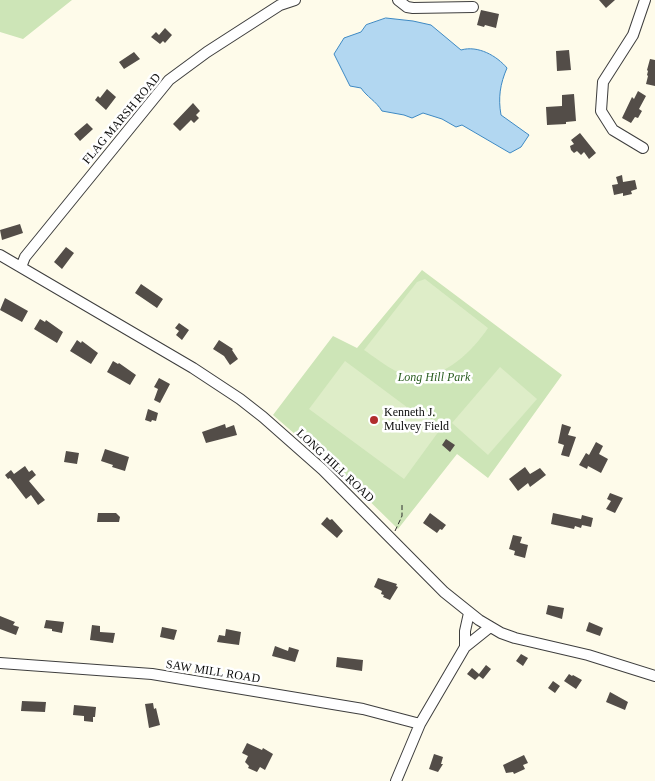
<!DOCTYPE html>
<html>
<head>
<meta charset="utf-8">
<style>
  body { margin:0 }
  canvas { display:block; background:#fefbea }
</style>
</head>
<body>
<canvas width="655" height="781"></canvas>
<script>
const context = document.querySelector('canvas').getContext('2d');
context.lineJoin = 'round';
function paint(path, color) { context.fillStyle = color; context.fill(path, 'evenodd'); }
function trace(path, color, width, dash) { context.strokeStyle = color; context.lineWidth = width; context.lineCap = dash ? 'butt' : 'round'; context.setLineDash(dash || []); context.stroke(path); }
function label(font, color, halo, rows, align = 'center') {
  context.font = font + ' "Times New Roman",serif'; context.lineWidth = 5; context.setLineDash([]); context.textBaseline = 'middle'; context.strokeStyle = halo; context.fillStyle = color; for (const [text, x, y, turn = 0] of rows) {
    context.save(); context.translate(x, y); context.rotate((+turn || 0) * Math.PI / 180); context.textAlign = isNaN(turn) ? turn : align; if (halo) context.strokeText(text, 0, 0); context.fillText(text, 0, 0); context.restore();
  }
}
const green = new Path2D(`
  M0 0H72L23 39 0 32Z
  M422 270 562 375 488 478 457 454 398 529 350 482 273 415 333 336 357 348Z`);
const pitch = new Path2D(`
  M425 279 488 328C472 352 445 378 414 377 399 377 376 358 364 350L417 282Z
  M345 361 439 431 404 479 309 409Z
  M500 367 537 399 488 455 452 423Z`);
const water = new Path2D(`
  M386 18 413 21 431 25 461 50C478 45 497 56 507 68 500 84 498 98 501 115L529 135 521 147 510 153 462 125 456 127 442 119 423 113 412 118 404 115 382 111C376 101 367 97 361 88L350 86 334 54 344 38 361 32 366 25Z`);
const building = new Path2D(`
  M599 0H615L606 8Z
  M481 10 499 14 496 28 485 25 484 27 477 25Z
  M165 28 172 35 165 43 163 41 160 44 151 37 156 32 159 35Z
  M569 50 571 70 557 71 556 51Z
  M134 52 140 59 124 69 119 62Z
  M650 59 655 60V86L646 84 648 76 647 75 648 71 647 70Z
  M107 89 116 97 106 110 95 100 98 96 100 98Z
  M638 91 646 96 639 109 642 111 638 118 635 117 631 123 622 118 632 97 634 99Z
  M574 94 576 121 566 122V124L547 125 546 107 562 106V95Z
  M193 103 200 111 196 115 199 118 194 123 191 120 180 131 173 124Z
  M87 123 93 129 80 141 74 134Z
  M580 133 596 153 589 159 584 152 581 155 577 151 574 153 571 150 570 146 574 144 571 140Z
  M622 175 623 182 635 180 637 189 631 191 632 194 623 196V193L614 195 612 185 618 184 616 177Z
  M20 224 23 233 2 240 0 230Z
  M66 247 74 253 62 269 54 262Z
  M141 284 163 299 157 308 135 293Z
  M5 298 28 311 22 322 0 310Z
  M40 319 45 322 46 320 63 332 57 343 34 329Z
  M179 323 189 330 182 340 176 335 179 331 175 328Z
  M77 340 81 343 82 341 98 353 91 364 70 351Z
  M219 340 233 349 232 350 238 359 230 365 224 356 213 349Z
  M113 361 118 364 119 363 136 375 130 385 107 372Z
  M159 378 170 384 160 403 154 400 158 389 154 387Z
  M148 409 158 413 156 421 152 420 151 422 145 420Z
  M225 424 226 428 234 425 237 435 206 443 202 432Z
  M562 424 571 427 568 435 576 437 569 457 561 455 564 445 558 443Z
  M446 439 455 445 450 452 442 445Z
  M596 442 603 446 599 454 608 459 601 473 588 466 587 469 579 465 586 453 589 455Z
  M105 449 129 457 125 471 112 467 113 465 101 461Z
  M66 451 79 453 77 464 64 462Z
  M25 466 29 472 32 470 36 475 29 481 45 500 38 505 31 495 26 499 10 478 8 479 5 475 11 470 14 474Z
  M525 467 530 474 540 468 546 475 530 487 528 483 518 491 509 479Z
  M610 493 623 498 615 513 606 509 611 501 607 499Z
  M98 513H116L120 517 119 522H97Z
  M430 513 446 525 442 530 440 529 437 533 423 523Z
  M553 513 581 519 582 515 593 518 591 527 582 525 581 528 575 526 574 529 551 524Z
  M327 517 330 520 332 519 343 531 337 538 321 524Z
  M513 535 522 537 520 543 528 545 525 558 514 555 515 551 509 549Z
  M378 578 397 584 396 586 398 587 390 600 383 597 384 595 381 594 382 591 374 587Z
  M548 605 564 608 562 619 546 614Z
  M0 616 15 622 13 625 19 627 16 635 0 629Z
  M46 620 64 622 62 633 52 631V629L44 628Z
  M589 622 603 628 600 636 586 631Z
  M92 625 100 626V632L115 633 113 643 90 640Z
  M162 627 177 630 174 640 160 637Z
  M226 629 241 632 239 645 217 642 219 635 225 636Z
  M275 646 288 651 289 647 299 650 295 662 272 656Z
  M521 654 528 658 523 666 516 661Z
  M337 657 363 660 362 671 336 667Z
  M486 665 491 669 483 679 479 676 475 680 467 674 472 668 479 674Z
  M569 674 572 676 573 675 582 680 576 689 564 681Z
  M553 681 560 686 555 693 548 688Z
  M610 692 628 702 625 710 606 702Z
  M22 701 46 702 45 712 21 711Z
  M153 703 154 709 156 708 160 725 149 728 145 704Z
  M74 705 96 707 95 717H93V722L84 721V716L73 715Z
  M247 743 262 750 263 748 273 754 265 770 260 767 257 772 248 768 249 766 245 762 248 756 242 753Z
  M434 754 443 757 441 764H443L438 772 429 769Z
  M524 755 528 763 523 765 525 769 514 774 513 772 506 773 503 765Z`);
const path = new Path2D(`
  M395 531 402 516V505`);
const minor = new Path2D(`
  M398 0 407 7 413 8 473 7
  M643 148 613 130 601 111 603 82 633 35 645 0
  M0 255 193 368 240 399 263 417 323 470 444 592 479 620 501 633 515 638 588 655 655 676
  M21 267 25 257 169 80 207 52 280 5 295 0
  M465 647V631L469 613
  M0 663 152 674 363 709 420 724
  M396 781 420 724 465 647 490 627`);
const markers = [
  [374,420,5,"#b12d2e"]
];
const streetNames = [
  ["FLAG MARSH ROAD",122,119,-50],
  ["LONG HILL ROAD",335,466,43],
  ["SAW MILL ROAD",213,672,9]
];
const parkNames = [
  ["Long Hill Park",434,378]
];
const poiNames = [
  ["Kenneth J.",384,413],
  ["Mulvey Field",384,427]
];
paint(green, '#cde5b7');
paint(pitch, '#deedc8');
paint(water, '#b2d7f1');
trace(water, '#3e89c3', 1);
paint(building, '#534d48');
trace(minor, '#3e3e3e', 12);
trace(path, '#2d2d2d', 1, [5, 2.5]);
trace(minor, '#fff', 10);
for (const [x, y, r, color] of markers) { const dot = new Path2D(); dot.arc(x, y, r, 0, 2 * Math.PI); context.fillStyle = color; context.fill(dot); trace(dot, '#fff', 2); }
label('12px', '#0b0b0b', '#fff', streetNames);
label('italic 12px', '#2a5d20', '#fff', parkNames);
label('12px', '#0b0b0b', '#fff', poiNames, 'left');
</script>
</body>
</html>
